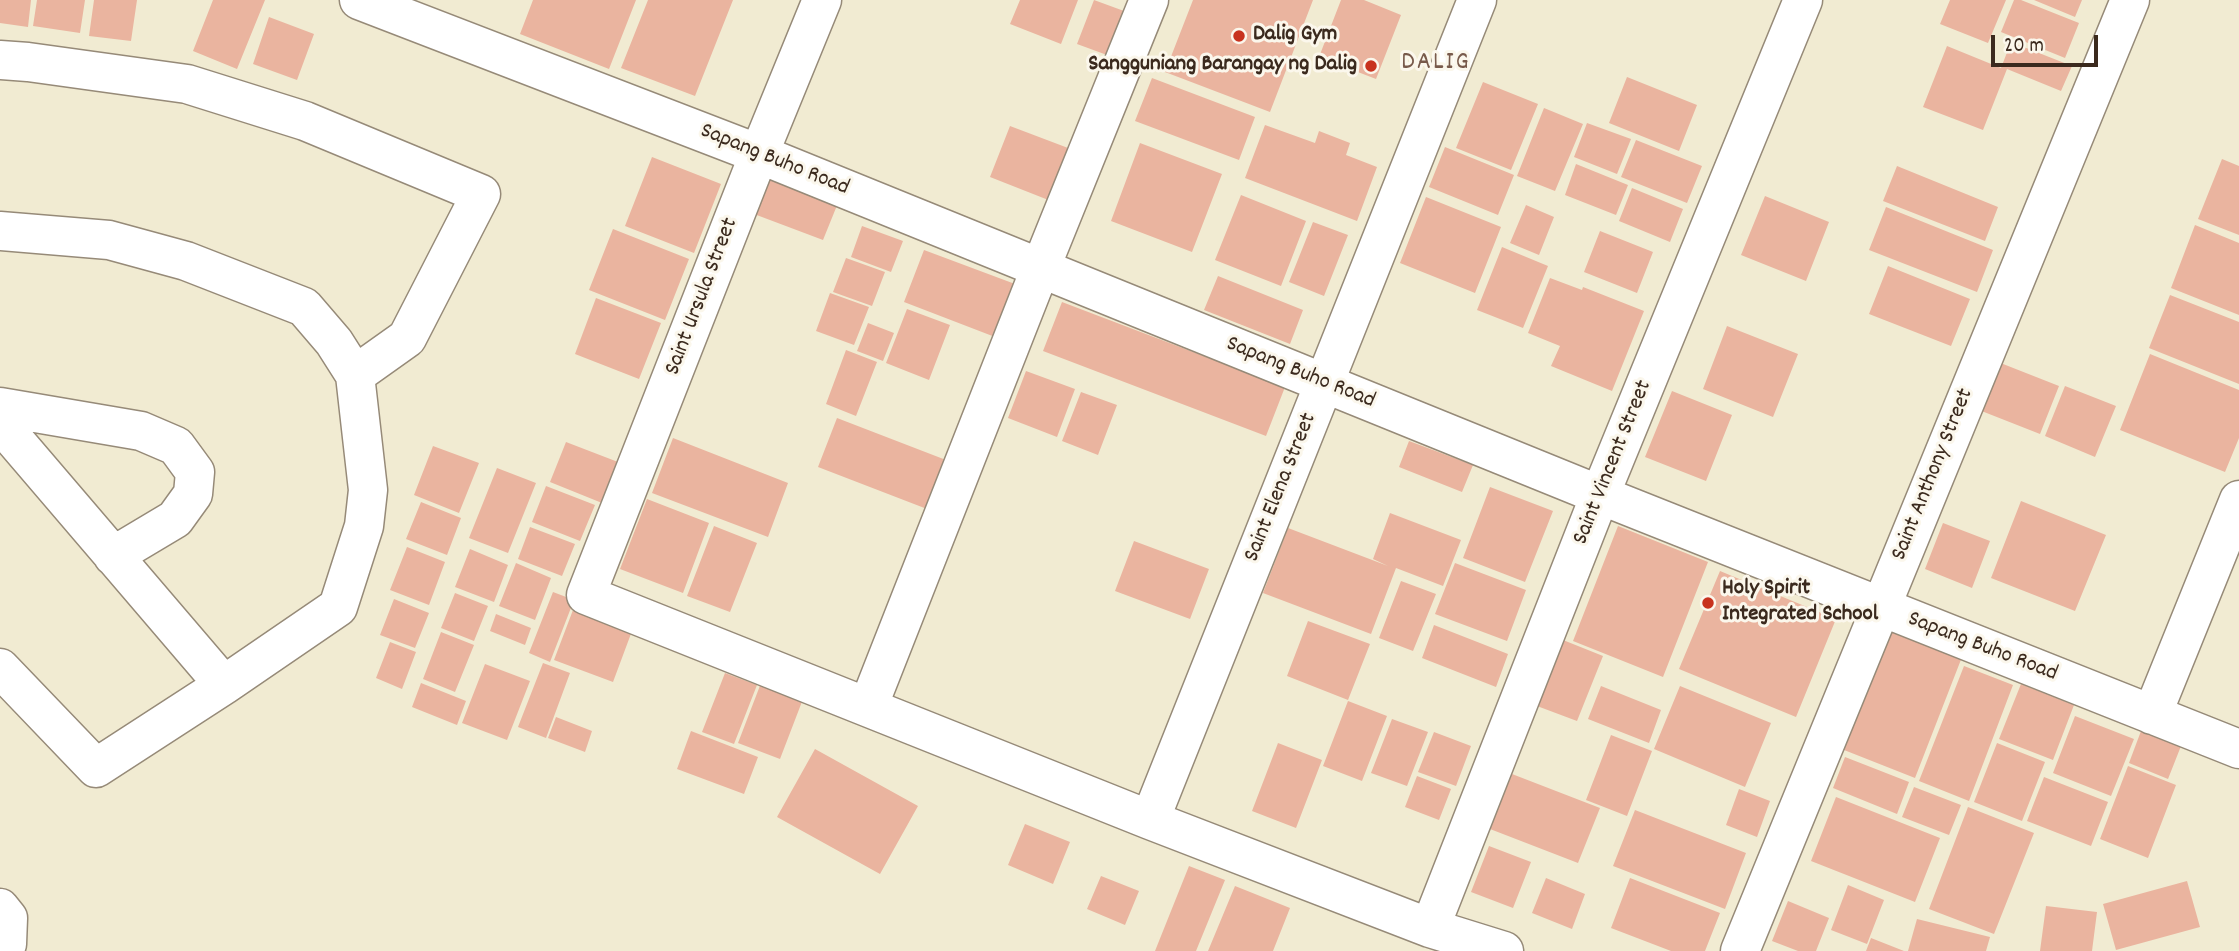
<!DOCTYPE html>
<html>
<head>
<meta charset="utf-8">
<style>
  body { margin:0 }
  #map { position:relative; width:2239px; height:951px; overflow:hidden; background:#f1ebd2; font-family:Dekko,sans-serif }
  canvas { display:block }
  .scale { position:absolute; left:1991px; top:35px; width:107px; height:32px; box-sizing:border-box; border:4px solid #3b2a1e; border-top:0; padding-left:9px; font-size:21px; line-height:24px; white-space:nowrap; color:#3b2a1e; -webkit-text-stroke:5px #fbf7ec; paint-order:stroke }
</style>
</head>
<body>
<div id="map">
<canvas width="2239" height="951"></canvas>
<div class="scale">20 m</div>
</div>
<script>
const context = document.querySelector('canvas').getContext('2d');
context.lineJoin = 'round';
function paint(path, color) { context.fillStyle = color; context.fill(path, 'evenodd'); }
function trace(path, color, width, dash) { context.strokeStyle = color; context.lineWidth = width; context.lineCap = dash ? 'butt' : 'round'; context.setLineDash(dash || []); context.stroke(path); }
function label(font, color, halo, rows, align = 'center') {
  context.font = font + ' Dekko,sans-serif'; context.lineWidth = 6; context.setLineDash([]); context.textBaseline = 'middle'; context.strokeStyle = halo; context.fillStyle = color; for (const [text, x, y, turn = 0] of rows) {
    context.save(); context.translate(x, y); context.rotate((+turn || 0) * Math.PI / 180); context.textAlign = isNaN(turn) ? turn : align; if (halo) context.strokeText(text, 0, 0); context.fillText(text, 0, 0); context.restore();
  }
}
const building = new Path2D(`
  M0 0H31L28 27 0 23Z
  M37 0H85L80 33 33 26Z
  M94 0H137L131 41 89 36Z
  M213 0H265L237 69 193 51Z
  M533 0H636L609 69 520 34Z
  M648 0H733L695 96 621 68Z
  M1020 0H1078L1061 44 1010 24Z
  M1094 0 1124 11 1107 55 1077 44Z
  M1193 0H1313L1270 112 1165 72Z
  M1341 0H1364L1401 15 1376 79 1319 57Z
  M1950 0H2006L1988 43 1940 24Z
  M2014 0H2021L2079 23 2065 58 2001 32Z
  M2034 0H2082L2075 17Z
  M269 17 314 34 297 80 253 64Z
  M2011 42 2072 66 2061 91 2007 69 1983 130 1923 107 1947 46 2001 68Z
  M1627 77 1697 105 1679 151 1609 123Z
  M1152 78 1255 117 1239 160 1135 121Z
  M1483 82 1538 104 1511 170 1456 148Z
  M1544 108 1583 124 1555 191 1517 176Z
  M1587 123 1631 139 1617 174 1574 157Z
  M1265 125 1315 143 1319 131 1350 143 1346 155 1377 167 1357 221 1245 178Z
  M1010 126 1076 151 1056 203 990 177Z
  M1636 140 1702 166 1687 203 1621 177Z
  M1140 143 1222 174 1192 252 1111 221Z
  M1445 147 1514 175 1498 215 1429 187Z
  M652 157 721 184 694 253 625 226Z
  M2222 159 2239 166V235L2198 219Z
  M1576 164 1628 185 1616 215 1565 195Z
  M1897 166 1998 207 1985 241 1883 201Z
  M770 172 840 198 823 240 754 214Z
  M1632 188 1683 209 1670 242 1619 221Z
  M1241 195 1306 221 1281 286 1215 260Z
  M1765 196 1829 222 1806 281 1741 255Z
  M1426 197 1501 227 1475 293 1400 263Z
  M1526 205 1554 217 1539 255 1510 243Z
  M1886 207 1993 250 1977 292 1869 250Z
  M1313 222 1348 235 1324 296 1289 282Z
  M2195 225 2239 243V315L2171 288Z
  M862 226 903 241 891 272 851 257Z
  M613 229 689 259 665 320 589 290Z
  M1600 231 1653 252 1637 293 1584 272Z
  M1502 247 1548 266 1523 328 1477 310Z
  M924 250 1015 284 995 337 904 302Z
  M846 258 885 272 872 306 833 292Z
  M1888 266 1970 299 1951 346 1869 314Z
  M1218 276 1303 310 1290 344 1204 310Z
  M1550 278 1582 290 1583 287 1644 311 1612 391 1551 366 1560 346 1528 333Z
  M830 293 869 307 854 345 816 331Z
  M2170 295 2239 322V384L2149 348Z
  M596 298 661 323 639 379 575 354Z
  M1062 302 1285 387 1266 436 1043 351Z
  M907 309 950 325 929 380 886 363Z
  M868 323 894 333 883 361 857 351Z
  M1727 326 1798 354 1773 417 1703 389Z
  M846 350 877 362 856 416 826 404Z
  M2150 354 2239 390V438L2225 472 2120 430Z
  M1998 362 2059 386 2040 434 1979 410Z
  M1026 371 1075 389 1057 437 1008 418Z
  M2065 386 2116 406 2095 457 2045 436Z
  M1672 391 1732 415 1706 481 1645 457Z
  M1081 392 1117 405 1098 455 1062 441Z
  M837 418 946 460 927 509 818 467Z
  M673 438 788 483 768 537 652 493Z
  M1409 441 1473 465 1462 492 1399 467Z
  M566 442 618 462 602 503 550 482Z
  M433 446 479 463 459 513 414 495Z
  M497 468 536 483 508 553 469 538Z
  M546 486 595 505 580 541 532 522Z
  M1490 487 1553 511 1525 582 1463 558Z
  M647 499 709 523 683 593 620 569Z
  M2021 501 2106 535 2075 611 1991 578Z
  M421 502 461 518 447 555 406 539Z
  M1390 513 1461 540 1443 586 1396 568 1371 634 1263 593 1288 528 1388 566 1373 559Z
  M1943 523 1990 541 1972 588 1925 569Z
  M714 526 757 543 730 612 687 596Z
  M1618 526 1708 562 1663 677 1573 641Z
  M530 527 575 544 562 576 518 559Z
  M1134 541 1209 569 1190 619 1115 591Z
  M407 547 445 562 429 605 390 590Z
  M470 549 508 565 494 602 455 587Z
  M516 563 551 578 535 620 499 606Z
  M1455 563 1526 590 1507 641 1435 614Z
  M1720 571 1836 619 1796 717 1679 669Z
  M1401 581 1436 594 1413 651 1379 638Z
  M553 592 574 600 550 662 529 653Z
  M455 593 488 606 474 641 441 628Z
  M394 599 429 613 415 648 380 635Z
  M573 610 632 631 613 682 554 660Z
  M496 614 531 628 525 645 490 631Z
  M1308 621 1370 644 1348 700 1287 676Z
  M1434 625 1508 654 1496 687 1422 658Z
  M1886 628 1962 657 1915 778 1839 748Z
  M441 632 474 645 455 692 423 679Z
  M1563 640 1603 656 1577 721 1537 706Z
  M390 642 416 652 402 689 376 678Z
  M543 663 570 673 546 738 518 727Z
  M485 664 530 681 507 740 462 723Z
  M1964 666 2013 685 1969 801 1919 781Z
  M725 673 757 685 734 744 702 732Z
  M421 683 466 701 457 725 412 707Z
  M761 683 803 699 780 759 738 743Z
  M2021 684 2074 705 2053 760 1999 739Z
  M1601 686 1661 710 1649 743 1588 719Z
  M1680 686 1771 723 1745 787 1654 749Z
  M1348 701 1387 716 1362 781 1323 766Z
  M2075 716 2134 739 2111 796 2053 773Z
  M556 717 592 731 585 752 548 738Z
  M1392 719 1428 732 1407 786 1371 773Z
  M691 731 758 757 744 794 677 769Z
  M2141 731 2181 746 2168 779 2129 763Z
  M1434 732 1471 746 1456 786 1418 772Z
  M1611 735 1652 751 1627 816 1586 800Z
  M1278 743 1322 760 1296 828 1252 811Z
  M1997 743 2045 762 2022 821 1974 802Z
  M815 749 918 806 880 874 777 817Z
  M1845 757 1909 782 1897 814 1833 788Z
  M2128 766 2176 785 2148 858 2100 839Z
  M1512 774 1600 808 1578 863 1490 829Z
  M1417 776 1451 789 1439 820 1405 807Z
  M2044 777 2108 802 2091 846 2027 821Z
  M1914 787 1961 805 1949 835 1902 817Z
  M1739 789 1770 801 1757 837 1726 825Z
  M1836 797 1940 838 1915 902 1811 861Z
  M1968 807 2034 833 1994 934 1929 909Z
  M1635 810 1746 853 1725 909 1613 866Z
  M1025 824 1070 842 1053 884 1008 865Z
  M1489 846 1531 862 1513 908 1471 892Z
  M1189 866 1225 880 1196 951H1155Z
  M1101 876 1139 891 1125 925 1087 909Z
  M1546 878 1585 894 1572 929 1532 913Z
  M1630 878 1720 913 1705 951H1671L1611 928Z
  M2187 881 2200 927 2116 950 2103 904Z
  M1848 885 1884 900 1867 944 1831 930Z
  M1235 886 1290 908 1273 951H1208Z
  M1788 901 1829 918 1816 951H1798L1772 941Z
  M2046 906 2097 912 2092 951H2040Z
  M1917 919 1990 937 1986 951H1908Z
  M1871 938 1904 951H1866Z`);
const minor = new Path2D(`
  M359 0 759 154 1600 495 2239 749
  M822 0 759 154 586 595 1150 820 1430 928 1504 951
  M0 60 28 62 187 84 305 121 481 194 407 338 355 375
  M0 231 109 240 186 261 304 307 334 342 355 375 368 490 364 526 338 607 224 685 96 768 0 668
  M0 407 141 431 176 446 195 472 193 494 175 519 113 556
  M0 423 224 685
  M868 707 1041 267 1149 0
  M2152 715 2239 500
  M1150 820 1477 0
  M0 908 8 918 7 944 4 951
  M1430 928 1600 495 1803 0
  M1740 951 2130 0`);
const markers = [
  [1239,36,7,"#c8321e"],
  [1371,66,7,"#c8321e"],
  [1708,603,7,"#c8321e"]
];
const poiNames = [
  ["Dalig Gym",1253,36],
  ["Sangguniang Barangay ng Dalig",1357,66,"right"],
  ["Holy Spirit",1722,590],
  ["Integrated School",1722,616]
];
const streetNames = [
  ["Sapang Buho Road",774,161,22],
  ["Saint Ursula Street",703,297,-69],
  ["Sapang Buho Road",1300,374,22],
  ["Saint Vincent Street",1614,463,-68],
  ["Saint Anthony Street",1934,475,-68],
  ["Saint Elena Street",1282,488,-68],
  ["Sapang Buho Road",1982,648,21]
];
const quarterNames = [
  ["DALIG",1436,64]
];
paint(building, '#eab49f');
trace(minor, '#968a78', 41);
trace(minor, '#fff', 38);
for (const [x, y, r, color] of markers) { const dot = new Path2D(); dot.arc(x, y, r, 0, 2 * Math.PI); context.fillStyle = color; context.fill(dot); trace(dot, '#fbf7ec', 2.5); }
label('bold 23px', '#3b2a1e', '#fbf7ec', poiNames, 'left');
label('23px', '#3b2a1e', '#fbf7ec', streetNames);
context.letterSpacing = '2px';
label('26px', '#785a4b', '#fbf7ec', quarterNames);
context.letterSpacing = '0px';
</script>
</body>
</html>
